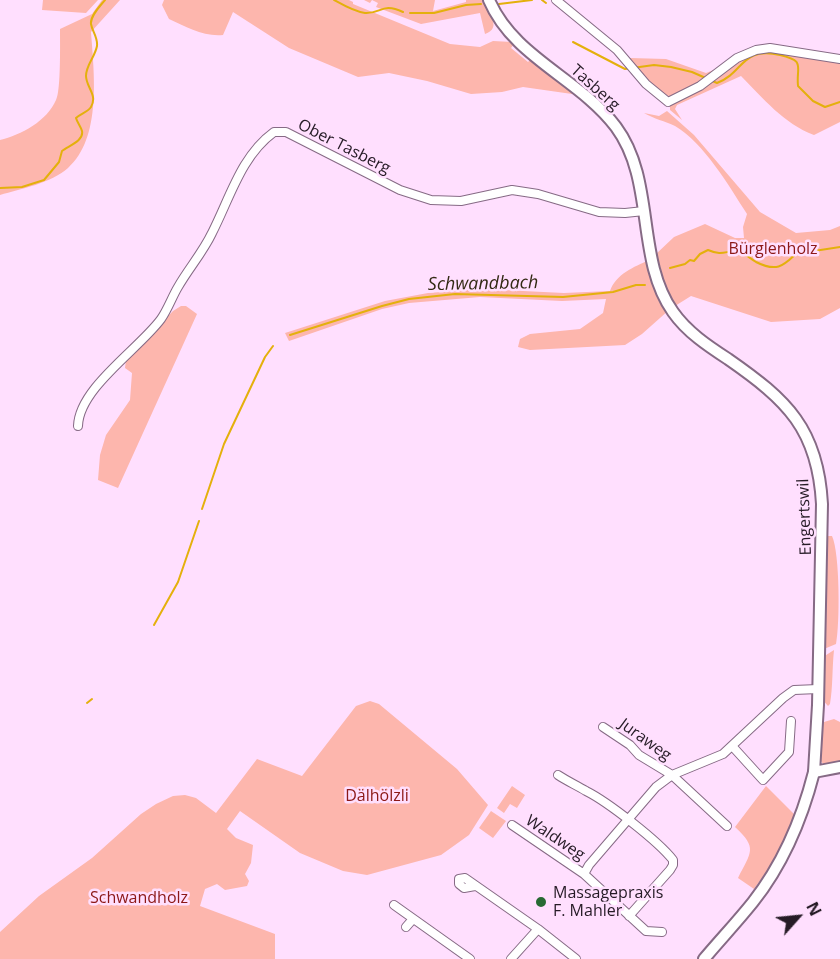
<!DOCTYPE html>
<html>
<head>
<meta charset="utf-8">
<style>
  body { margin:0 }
  #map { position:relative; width:840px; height:959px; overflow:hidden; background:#ffdffe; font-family:"Open Sans",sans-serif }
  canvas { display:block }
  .north { position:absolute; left:768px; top:887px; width:60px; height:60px; -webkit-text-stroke:4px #ffdffe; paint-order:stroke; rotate:63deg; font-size:16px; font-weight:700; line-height:24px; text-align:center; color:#261b26 }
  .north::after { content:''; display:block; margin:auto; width:21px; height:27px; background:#261b26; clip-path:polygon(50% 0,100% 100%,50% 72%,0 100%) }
</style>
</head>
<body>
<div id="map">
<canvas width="840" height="959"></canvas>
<div class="north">N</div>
</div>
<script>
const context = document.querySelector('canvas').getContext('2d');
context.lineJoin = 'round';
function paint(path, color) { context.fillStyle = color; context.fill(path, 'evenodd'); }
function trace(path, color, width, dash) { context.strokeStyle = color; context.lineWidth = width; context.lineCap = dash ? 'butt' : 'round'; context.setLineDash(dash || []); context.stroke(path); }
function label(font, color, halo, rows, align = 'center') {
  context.font = font + ' "Open Sans",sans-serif'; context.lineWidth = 5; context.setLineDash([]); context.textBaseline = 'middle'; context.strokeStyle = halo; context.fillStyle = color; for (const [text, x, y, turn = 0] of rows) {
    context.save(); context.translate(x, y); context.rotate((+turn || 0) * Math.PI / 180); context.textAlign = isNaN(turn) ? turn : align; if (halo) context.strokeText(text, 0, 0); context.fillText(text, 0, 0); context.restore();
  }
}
const green = new Path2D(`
  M43 0H98L86 13 42 10Z
  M102 0H120L91 32C94 73 102 138 68 168 51 183 21 189 0 195V140C21 135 47 121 56 100 61 91 60 42 60 29L92 14Z
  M164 0H349L353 2V4L450 44 480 47 493 41 512 42 514 44 511 48 528 62 531 59 579 95 523 87 502 92 471 94 427 81 389 73 358 77 289 48 233 12 223 35C204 37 186 27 169 19L162 5Z
  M364 0H435L433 11 466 2V0H483C488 12 503 28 485 34L480 13 421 24 376 7 378 3 372 0 370 3Z
  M772 51 840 62V122L814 135C784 124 763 98 741 76L677 105 675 109 682 120 670 110V106L676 102V96C656 99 642 75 630 62V58L666 59 706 73 757 53Z
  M667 111 694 135 760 212 796 233 830 230 840 226V308L820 319 771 322 691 296 675 306 662 278 656 254 674 237 705 224 735 238H744L743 227 747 214C729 186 704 143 675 126 665 121 654 119 644 113L659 116Z
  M649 260 669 310 642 334 625 345 530 350 518 347 520 339 530 334 580 329 603 313 606 299 562 301 480 297 409 303 382 309 289 341 285 333 385 301 428 293 482 289 564 293 610 291C616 274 634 267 649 260Z
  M181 306H186L197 314 118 488 98 480 100 455 106 435 130 400 132 373 125 368 126 360 173 311Z
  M825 536H832C840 553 840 625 836 644L824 649Z
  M834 650C832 669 833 686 830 704L828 706 822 699 823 657Z
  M370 701 379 704 457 769 488 805 469 835 441 855 367 875 343 871 300 853 240 811 227 829 236 838 253 845 251 863 245 874 249 881 247 886 225 890 217 884 205 889 200 906 275 934V959H0V932L39 896 92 858 141 814 156 804 173 796 185 795 196 798 216 813 257 759 302 776 356 706Z
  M834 719 840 722V762L824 765 820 760V726L824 722Z
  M512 786 525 795 517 808 510 804 504 813 497 808Z
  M766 786 795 815 776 858 754 889 738 878C751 852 758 848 735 827Z
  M491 811 506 821 493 838 479 828Z`);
const stream = new Path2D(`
  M334 0C343 5 355 12 365 13 381 14 382 2 403 12
  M542 0 546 3
  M499 4 532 0
  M410 13H434L466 5 481 4
  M573 42 625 69 654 65 671 67 692 72 717 83C744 73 741 46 780 55 806 61 796 66 798 86L813 101 825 107 840 102
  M0 188 22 187 44 180 59 162 62 151C68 146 84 141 82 131 81 127 77 122 76 118 80 114 88 112 91 107 98 95 86 87 86 76 86 65 95 57 97 46 98 37 92 31 91 24 90 16 100 6 105 0
  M670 268 685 264 690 260 694 261 700 254 708 250C724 257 727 249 740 252 746 254 751 259 756 262 782 275 786 261 804 247L814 251 840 247
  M290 335 382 306 409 299 455 294 563 297 613 292 636 285H645
  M202 509 224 444 265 357 273 346
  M154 625 178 582 199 521
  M87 703 92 699`);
const minor = new Path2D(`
  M556 0 617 50 646 84 668 102
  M668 102 700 86 737 58 756 50 770 48 840 59
  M78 426C79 388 139 349 161 319 168 309 172 297 178 287 189 268 203 252 212 233 230 198 241 156 274 132H286L400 190 431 200 461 201 512 190 538 194 599 212 625 213 644 211
  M603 727 630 745 639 755 672 775 727 826
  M733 747 763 780 789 752 791 721
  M558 775C567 781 576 785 586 791 608 802 658 841 673 860V865L670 870 629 916
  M512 825 584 874 646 931 662 932
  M584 874 589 865 656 787 672 775 723 754 783 698 794 690 818 689
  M475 886 464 888 459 884V879L465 878 538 929 576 959
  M394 905 470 959
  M406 927 413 919
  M511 959 538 929`);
const tertiary = new Path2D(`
  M704 959C720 940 737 922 753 902 783 864 802 819 814 772`);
const secondary = new Path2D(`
  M489 0C514 58 579 78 616 127 656 181 635 258 673 312 687 332 708 346 728 359 787 400 818 429 822 504L818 705 814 772 840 767`);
const markers = [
  [541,902,6,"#276933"]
];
const streetNames = [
  ["Tasberg",595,88,42],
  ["Ober Tasberg",344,147,27],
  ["Engertswil",805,517,-92],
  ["Juraweg",645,740,36],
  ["Waldweg",555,838,34]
];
const parkNames = [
  ["Bürglenholz",773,249],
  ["Dälhölzli",377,796],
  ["Schwandholz",139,898]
];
const poiNames = [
  ["Massagepraxis",553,893],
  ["F. Mahler",553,911]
];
const waterNames = [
  ["Schwandbach",483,284,-1]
];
paint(green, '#fdb6ad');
trace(stream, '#e4b00c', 2);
trace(minor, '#866a85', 10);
trace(tertiary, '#866a85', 14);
trace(secondary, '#866a85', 14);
trace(minor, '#fff', 8);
trace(tertiary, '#fff', 10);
trace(secondary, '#fff', 10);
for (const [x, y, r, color] of markers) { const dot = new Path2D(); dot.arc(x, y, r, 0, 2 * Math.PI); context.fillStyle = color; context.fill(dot); trace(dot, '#ffdffe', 2); }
label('16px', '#261b26', '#ffdffe', streetNames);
label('16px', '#8c1817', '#ffdffe', parkNames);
label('16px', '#261b26', '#ffdffe', poiNames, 'left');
label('italic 18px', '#332a14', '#ffdffe', waterNames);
</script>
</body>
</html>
